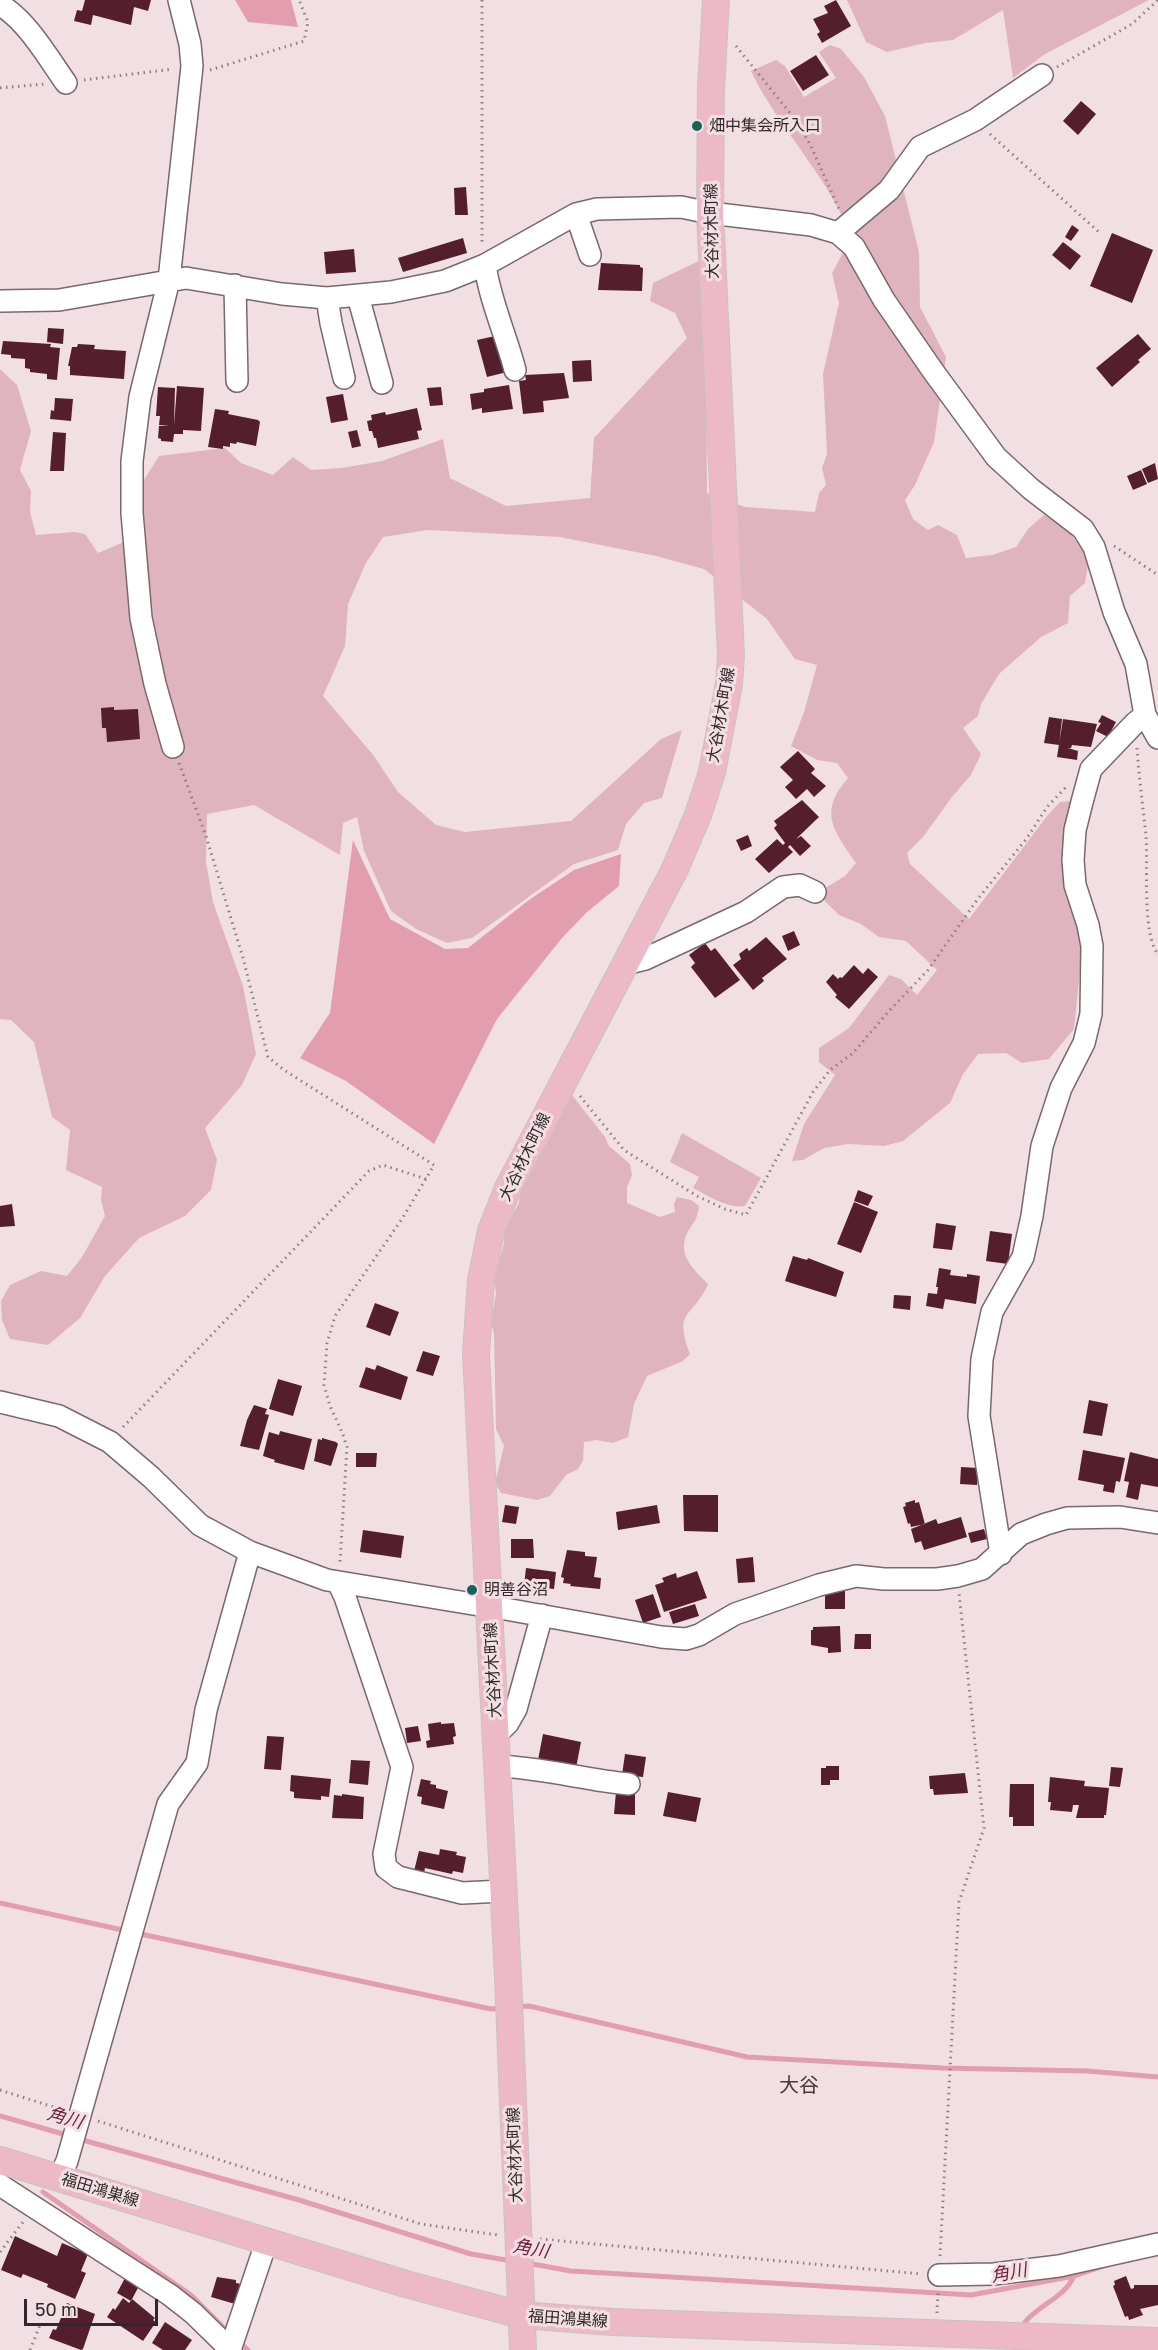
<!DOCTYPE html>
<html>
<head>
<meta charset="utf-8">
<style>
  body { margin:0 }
  #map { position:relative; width:1158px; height:2350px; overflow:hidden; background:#f2dfe3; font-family:"Golos Text",sans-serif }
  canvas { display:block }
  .scale { position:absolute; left:24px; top:2299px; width:134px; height:27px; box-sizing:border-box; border:3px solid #2f2729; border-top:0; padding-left:8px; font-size:18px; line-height:21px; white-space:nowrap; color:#2f2729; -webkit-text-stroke:4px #f2dfe3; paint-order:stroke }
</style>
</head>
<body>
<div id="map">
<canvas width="1158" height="2350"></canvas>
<div class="scale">50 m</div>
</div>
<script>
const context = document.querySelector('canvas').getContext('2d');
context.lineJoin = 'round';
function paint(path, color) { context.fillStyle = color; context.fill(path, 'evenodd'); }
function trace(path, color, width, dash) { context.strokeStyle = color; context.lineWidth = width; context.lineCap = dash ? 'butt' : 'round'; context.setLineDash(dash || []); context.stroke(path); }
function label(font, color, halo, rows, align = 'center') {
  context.font = font + ' "Golos Text","Noto Sans JP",sans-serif'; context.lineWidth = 6; context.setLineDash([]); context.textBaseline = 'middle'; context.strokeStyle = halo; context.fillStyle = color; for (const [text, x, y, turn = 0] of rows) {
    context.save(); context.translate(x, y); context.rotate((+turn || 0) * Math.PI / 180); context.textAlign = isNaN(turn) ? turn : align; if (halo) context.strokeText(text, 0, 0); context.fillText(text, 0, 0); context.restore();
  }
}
const green = new Path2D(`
  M847 0H1149L1045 54 1013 78 1003 10 953 40 925 43 887 52 866 42Z
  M830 45 841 49 864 77 885 116 919 252 920 307 946 357 934 442 915 485 905 500 913 519 928 530 938 525 957 535 966 558 992 555 1016 547 1028 529 1044 515 1069 531 1083 551 1088 565 1085 583 1070 596 1068 623 1041 637 999 674 981 704 978 716 963 728 981 754 971 775 952 797 923 837 907 853 910 864 969 919 1047 816 1060 802 1072 801 1082 930 1080 970 1074 1029 1049 1059 1022 1063 1006 1053 978 1054 963 1074 950 1103 903 1141 884 1146 848 1144 824 1148 803 1160 792 1161 804 1124 835 1075 819 1062V1048L849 1028 889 975 901 979 917 995 937 970 906 941 879 937 861 924 839 915 824 900 827 887 845 876 856 863C833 830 818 812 848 778L837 763 817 760 791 746 804 712 817 665 795 659 767 619 704 569 656 556 560 537 428 530 383 537 366 563 348 604 345 646 323 696 374 756 398 792 436 825 465 832 571 821 661 739 682 730 662 798 644 803 626 824 618 850 574 864 472 938 447 943 416 929 391 911 364 851 357 817 343 823 340 855 254 805 207 814 206 862 213 902 243 986 256 1054 242 1085 205 1128 217 1160 211 1190 185 1216 139 1238 105 1276 80 1318 48 1345 10 1339 2 1320 1 1301 10 1285 41 1271 67 1276 82 1257 105 1216 101 1200 102 1187 66 1170 70 1130 52 1117 34 1042 11 1020 0 1019V369L17 385 31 431 20 470 31 491 30 512 36 535 74 532 85 534 98 553 145 533 142 483 159 456 225 448 241 463 273 475 293 457 311 470 342 468 382 461 443 439 450 478 506 506 590 498 594 438 687 338 675 313 650 301 653 283 705 258 707 493 745 507 815 512 819 493 826 485 822 468 827 454 823 374 839 303 832 273 851 238C831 179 779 130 751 71L776 60 785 66 804 97 836 78 819 52Z
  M572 1095 605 1137 609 1146 630 1164 632 1175 627 1187V1203L660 1217 675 1212 674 1204 677 1197 691 1200 699 1206C697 1223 692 1222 686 1236 678 1256 695 1271 708 1284 693 1319 673 1308 690 1354L683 1361 647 1376 634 1404 628 1437 613 1443 596 1440 584 1442 583 1461 578 1469 566 1475 550 1496 537 1500 501 1493 495 1483 504 1446 496 1429 494 1334 491 1323 496 1293 494 1279 504 1243 503 1231 519 1203 520 1185Z
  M682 1133 761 1178 745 1206C727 1209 709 1196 693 1188L699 1177 670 1162Z`);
const water = new Path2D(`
  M235 0H291L298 27 248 22Z
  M353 840 390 919 445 949 468 948 529 900 574 870 621 854 619 886 587 912 562 938 497 1019 434 1144 346 1081 300 1058 330 1013Z`);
const stream = new Path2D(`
  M0 1903 127 1931
  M136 1933 491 2009 503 2008
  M515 2007 529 2006 747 2057 942 2068 1088 2071 1158 2077
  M0 2116 70 2136
  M79 2139 299 2200 471 2254 512 2261
  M43 2192 191 2295 229 2333
  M527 2263 571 2271 971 2295 1074 2276 1107 2265
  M1025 2322C1039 2305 1065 2297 1074 2276
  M238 2341 248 2350`);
const building = new Path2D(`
  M85 0H151L148 11 134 7 131 25 93 15 91 25 74 21 77 10 82 11Z
  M836 0 851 26 822 43 817 34 820 32 813 19 828 13 824 6Z
  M816 55 829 75 803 91 790 71Z
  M1081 101 1096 114 1078 135 1063 121Z
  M466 187 468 215H455L454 188Z
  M1072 225 1079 230 1071 241 1065 237Z
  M1112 233 1153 250 1132 303 1090 286Z
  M463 238 467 253 403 272 398 258Z
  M1063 242 1081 256 1070 270 1052 255Z
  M354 249 356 272 326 274 324 252Z
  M601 263 640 265V267L643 268 642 291 598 290Z
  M48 328 64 329 63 344 47 342Z
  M1138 334 1151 349 1138 360 1140 362 1112 387 1096 368Z
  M495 336 507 372 487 377 477 340Z
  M3 341 51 344 50 347 60 348 57 380 47 379V374L30 372V369L25 368V359L11 358V355L1 354Z
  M78 344 95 345 94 349 126 351 124 379 70 375V366H68L72 347H77Z
  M591 360 592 381 573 382 572 361Z
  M564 373 569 398 543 401 544 412 523 414 519 381 526 380 525 375Z
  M509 385 513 409 482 413V408L472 410 470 394 484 392V389Z
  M177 386 204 388 201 431 183 430V434H174L173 442 161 441V439L158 438 159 426 169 425H159L160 416H156L158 387 175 388 174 426Z
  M441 387 443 405 430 406 427 388Z
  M343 394 348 420 331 423 326 397Z
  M55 398 73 399 71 421 50 419 51 410 54 411Z
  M417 408 422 430 417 431 419 439 378 448 376 438H374L372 431H369L367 421 372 420 371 415 385 412 386 415Z
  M215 409 229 411 228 414 258 420 260 422 256 446 237 442 236 444 230 443V447L223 446V449L208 447Z
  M357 430 361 446 352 448 348 432Z
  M53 432 66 433 64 471H50Z
  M1155 463 1158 479 1148 483 1142 469Z
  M1141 470 1147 484 1133 490 1127 476Z
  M114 707V710L138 709 140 739 107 742 106 728H102L101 708Z
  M1102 715 1116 722 1108 737 1096 731 1101 723 1098 722Z
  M1049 717 1062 719 1059 745 1044 743Z
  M1063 719 1097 724 1091 747 1072 745 1071 748H1068L1078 751 1077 760 1057 757Z
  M798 751 815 769 811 773 826 786 814 797 807 789 796 799 785 787 793 780 780 767Z
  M802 800 819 817 796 839 801 836 811 846 800 856 790 845 788 847 793 852 769 873 755 859 777 839 783 845 785 843 774 828 777 825 774 821Z
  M748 835 752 846 741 851 736 840Z
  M794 931 800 945 788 951 782 936Z
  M766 937 787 959 762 978 764 981 753 990 733 965 741 959 739 954 747 948 749 951Z
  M705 943 711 951 715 948 740 980 715 998 691 967 695 963 689 955Z
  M854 965 863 974 868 968 878 977 849 1009 835 997 837 995 826 982 833 974 838 979 840 977 842 978Z
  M858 1190 873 1196 868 1206 854 1201Z
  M854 1202 878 1212 861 1253 837 1244Z
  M12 1204 15 1226 0 1227V1206Z
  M936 1223 956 1226 952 1250 933 1248Z
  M990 1231 1012 1234 1008 1264 986 1261Z
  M793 1256 807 1260 808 1258 844 1272 836 1297 785 1281Z
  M939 1268 951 1270 950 1275 967 1277V1274L980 1276 976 1304 945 1299 943 1309 926 1306 928 1293 937 1294 938 1287H936Z
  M894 1295 911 1296 910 1310 893 1308Z
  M375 1303 399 1312 390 1336 366 1327Z
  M423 1351 440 1356 433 1376 416 1371Z
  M377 1365 408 1377 401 1400 359 1387 366 1367 375 1370Z
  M278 1379 302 1386 293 1416 269 1409Z
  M1089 1400 1108 1404 1102 1436 1083 1433Z
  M254 1405 267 1409 265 1414 269 1415 259 1450 240 1446 247 1420Z
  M280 1431 312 1439 304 1470 274 1462 275 1460 263 1456 269 1432 279 1435Z
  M322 1438 336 1442 338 1444 331 1466 314 1461 318 1439 322 1440Z
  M1083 1450 1125 1458 1120 1482 1116 1481 1114 1493 1103 1491 1104 1485 1078 1480Z
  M1130 1452 1158 1459V1487L1141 1484 1138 1500 1126 1497 1129 1482 1124 1481Z
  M356 1453H377L376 1467H356Z
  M961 1467 978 1468 977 1485 960 1484Z
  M683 1495H718V1532L684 1531Z
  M915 1500V1503L919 1502 925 1524 911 1527 910 1523 908 1524 903 1507 906 1506 905 1503Z
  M505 1505 519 1507 516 1524 502 1522Z
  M657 1505 660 1523 618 1530 616 1512Z
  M961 1517 967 1537 924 1550 921 1541 915 1543 911 1529 936 1519 938 1524Z
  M984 1529 987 1539 971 1543 968 1533Z
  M363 1530 404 1536 401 1558 360 1552Z
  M511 1539H533L534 1558H511Z
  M567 1550 585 1552V1556L597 1557 594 1577 601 1578 600 1589 570 1586 571 1584 563 1583 564 1578 561 1577Z
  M753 1557 755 1582 738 1583 736 1559Z
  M526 1568 556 1572 554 1589 524 1585Z
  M697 1571 707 1598 664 1612 655 1585 664 1582 662 1578 676 1573 677 1578Z
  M825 1591H845V1609H825Z
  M653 1594 661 1617 643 1623 635 1600Z
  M695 1604 699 1616 673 1624 669 1612Z
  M840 1626 841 1652 828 1653V1648L811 1645V1630H813V1627Z
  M855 1634H871V1649H854Z
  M441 1722V1724L454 1723 456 1736 453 1737 454 1744 427 1748 426 1741 430 1740 428 1724Z
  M418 1726 421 1741 407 1743 405 1728Z
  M543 1734 581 1742 576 1768 538 1760Z
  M267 1736 284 1737 281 1770 264 1769Z
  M625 1754 646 1757 643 1777 622 1775Z
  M351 1760 370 1761 368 1785 349 1783Z
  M826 1766H839V1780H830V1785H821V1768H826Z
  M1111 1767 1123 1768 1120 1787 1109 1786Z
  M965 1773 968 1793 934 1795 933 1789H930L929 1776Z
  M291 1775 331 1779 329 1797 321 1796V1800L294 1798V1792L290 1791Z
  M1050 1777 1085 1781 1084 1786 1109 1788 1106 1815H1104V1818H1076L1079 1805H1073L1072 1812 1050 1810 1051 1802H1048Z
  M421 1779 431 1781 430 1784 436 1785V1788L448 1791 444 1809 421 1804 422 1797 417 1796Z
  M1010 1784H1034V1826H1013V1817H1009Z
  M616 1792 635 1793V1815L614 1814Z
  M668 1792 701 1798 696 1822 663 1816Z
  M342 1794 364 1797 363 1819 332 1818 334 1795 342 1796Z
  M440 1849 457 1852 456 1855 466 1857 463 1873 453 1871 452 1874 425 1868 424 1873 414 1871 419 1851 439 1855Z
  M15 2236 57 2256 62 2243 88 2254 81 2271 86 2273 75 2299 47 2287 48 2284 23 2274 21 2278 1 2270Z
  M1126 2276 1131 2289 1134 2288V2285H1158V2305L1140 2309 1143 2315 1129 2320 1128 2316 1125 2317 1113 2286 1115 2285 1114 2281Z
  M217 2277 236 2280V2283L241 2284 235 2304 211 2297Z
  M125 2278 139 2286 131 2301 117 2293Z
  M123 2298 129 2303 132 2299 155 2318 153 2320 156 2322 143 2341 107 2317 113 2308 115 2310Z
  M67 2303 95 2314 83 2349 81 2350 49 2338 53 2329 56 2330Z
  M165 2322 192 2340 185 2350H163L152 2343Z`);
const path = new Path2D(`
  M482 0V245
  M736 46 794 118 810 144 839 209
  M1057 67 1132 24 1158 0
  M210 70 304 41 308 22 299 0
  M84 80 173 69
  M0 88 45 84
  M990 134 1100 233
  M1114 546 1158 575
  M1137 748C1139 777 1143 807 1146 836 1148 862 1142 935 1158 954
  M179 763 206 836 243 958 268 1057 284 1070 434 1165 402 1219 335 1316 327 1343 324 1385 330 1406 342 1432 347 1447 340 1562
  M580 1096 624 1150 697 1196 725 1209 746 1215 813 1092 830 1070 853 1053 889 1011 928 970 977 900 1027 838 1047 807 1066 787
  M123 1427 369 1171 383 1165 426 1179
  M0 2090 63 2110
  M98 2121 421 2224 498 2235
  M540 2239 922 2274
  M0 2252 23 2222
  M940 2256 959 1902 984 1828 959 1593
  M937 2313 938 2292
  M30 2350 40 2325`);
const minor = new Path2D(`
  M0 5C26 19 49 59 66 83
  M576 214 590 255
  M838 233 889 190 920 147 975 120 1042 75
  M485 265C490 301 506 335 515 370
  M235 285 237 381
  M358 296 382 383
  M327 298 331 323 344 378
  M0 301 59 300 186 278 282 294 327 298 391 292 445 281 485 265 576 214 597 209 681 207 710 213 811 225 838 233 854 247 884 300 933 371 996 457 1031 489 1083 529 1094 547 1114 612 1136 664 1145 715 1158 738
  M173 747 155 684 141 618 132 513V461L140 397 169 280 192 66 190 44 179 0
  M625 964 645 959 746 912 783 887 800 885 815 892
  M0 1402 59 1416 110 1442 151 1477 200 1525 250 1552 327 1580 479 1605
  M1001 1554 979 1416 982 1359 992 1312 1023 1257 1032 1216 1042 1146 1061 1088 1084 1043 1091 1014 1092 946 1088 925 1075 885 1073 860 1075 830 1082 802 1091 769 1135 723 1145 715
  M338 1582 345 1597 402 1767 384 1854 386 1868 398 1877 462 1893 503 1891
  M500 1608 661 1637 686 1639 699 1635 735 1614 819 1585 856 1576 884 1579H937L958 1576 982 1569 1021 1534 1046 1524 1067 1518 1120 1517 1158 1523
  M496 1735 508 1723 516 1709 542 1615
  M496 1766C540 1767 585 1780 629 1784
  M59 2178 67 2161 168 1804 197 1763 206 1710 250 1552
  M0 2185 170 2295 193 2313 231 2350
  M939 2275 994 2274 1059 2266 1158 2244
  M230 2350 267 2240`);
const major = new Path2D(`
  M0 2160 406 2284 521 2315 613 2322 1158 2341
  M523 2350 508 1977 476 1354 481 1280 491 1231 508 1188 675 869 698 815 712 772 729 684 731 655 710 213 711 89 716 0`);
const markers = [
  [697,126,6,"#186259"],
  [472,1590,6,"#186259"]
];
const poiNames = [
  ["畑中集会所入口",709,126],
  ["明善谷沼",484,1590]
];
const streetNames = [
  ["大谷材木町線",712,231,-91],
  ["大谷材木町線",721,715,-80],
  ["大谷材木町線",525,1157,-64],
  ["大谷材木町線",493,1670,-93],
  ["大谷材木町線",515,2155,-92],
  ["福田鴻巣線",100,2190,17],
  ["福田鴻巣線",568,2319,4]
];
const waterNames = [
  ["角川",65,2118,16],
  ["角川",531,2249,10],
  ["角川",1009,2273,-10]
];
const quarterNames = [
  ["大谷",799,2086]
];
paint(green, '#e0b4be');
paint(water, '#e29eae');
trace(stream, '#e29eae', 5);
paint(building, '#551e2f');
trace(minor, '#79686c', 24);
trace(major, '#c5c3c3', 28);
trace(path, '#8d7f82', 3, [1.5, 4.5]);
trace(minor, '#fff', 21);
trace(major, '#eeb9c7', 26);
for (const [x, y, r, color] of markers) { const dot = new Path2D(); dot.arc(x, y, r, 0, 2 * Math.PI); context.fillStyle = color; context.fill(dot); trace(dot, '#f2dfe3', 2); }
label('16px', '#2f2729', '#f2dfe3', poiNames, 'left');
label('16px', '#2f2729', '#f2dfe3', streetNames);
label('italic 18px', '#6d1e3a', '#f2dfe3', waterNames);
label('20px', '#48393c', '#f2dfe3', quarterNames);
</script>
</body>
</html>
